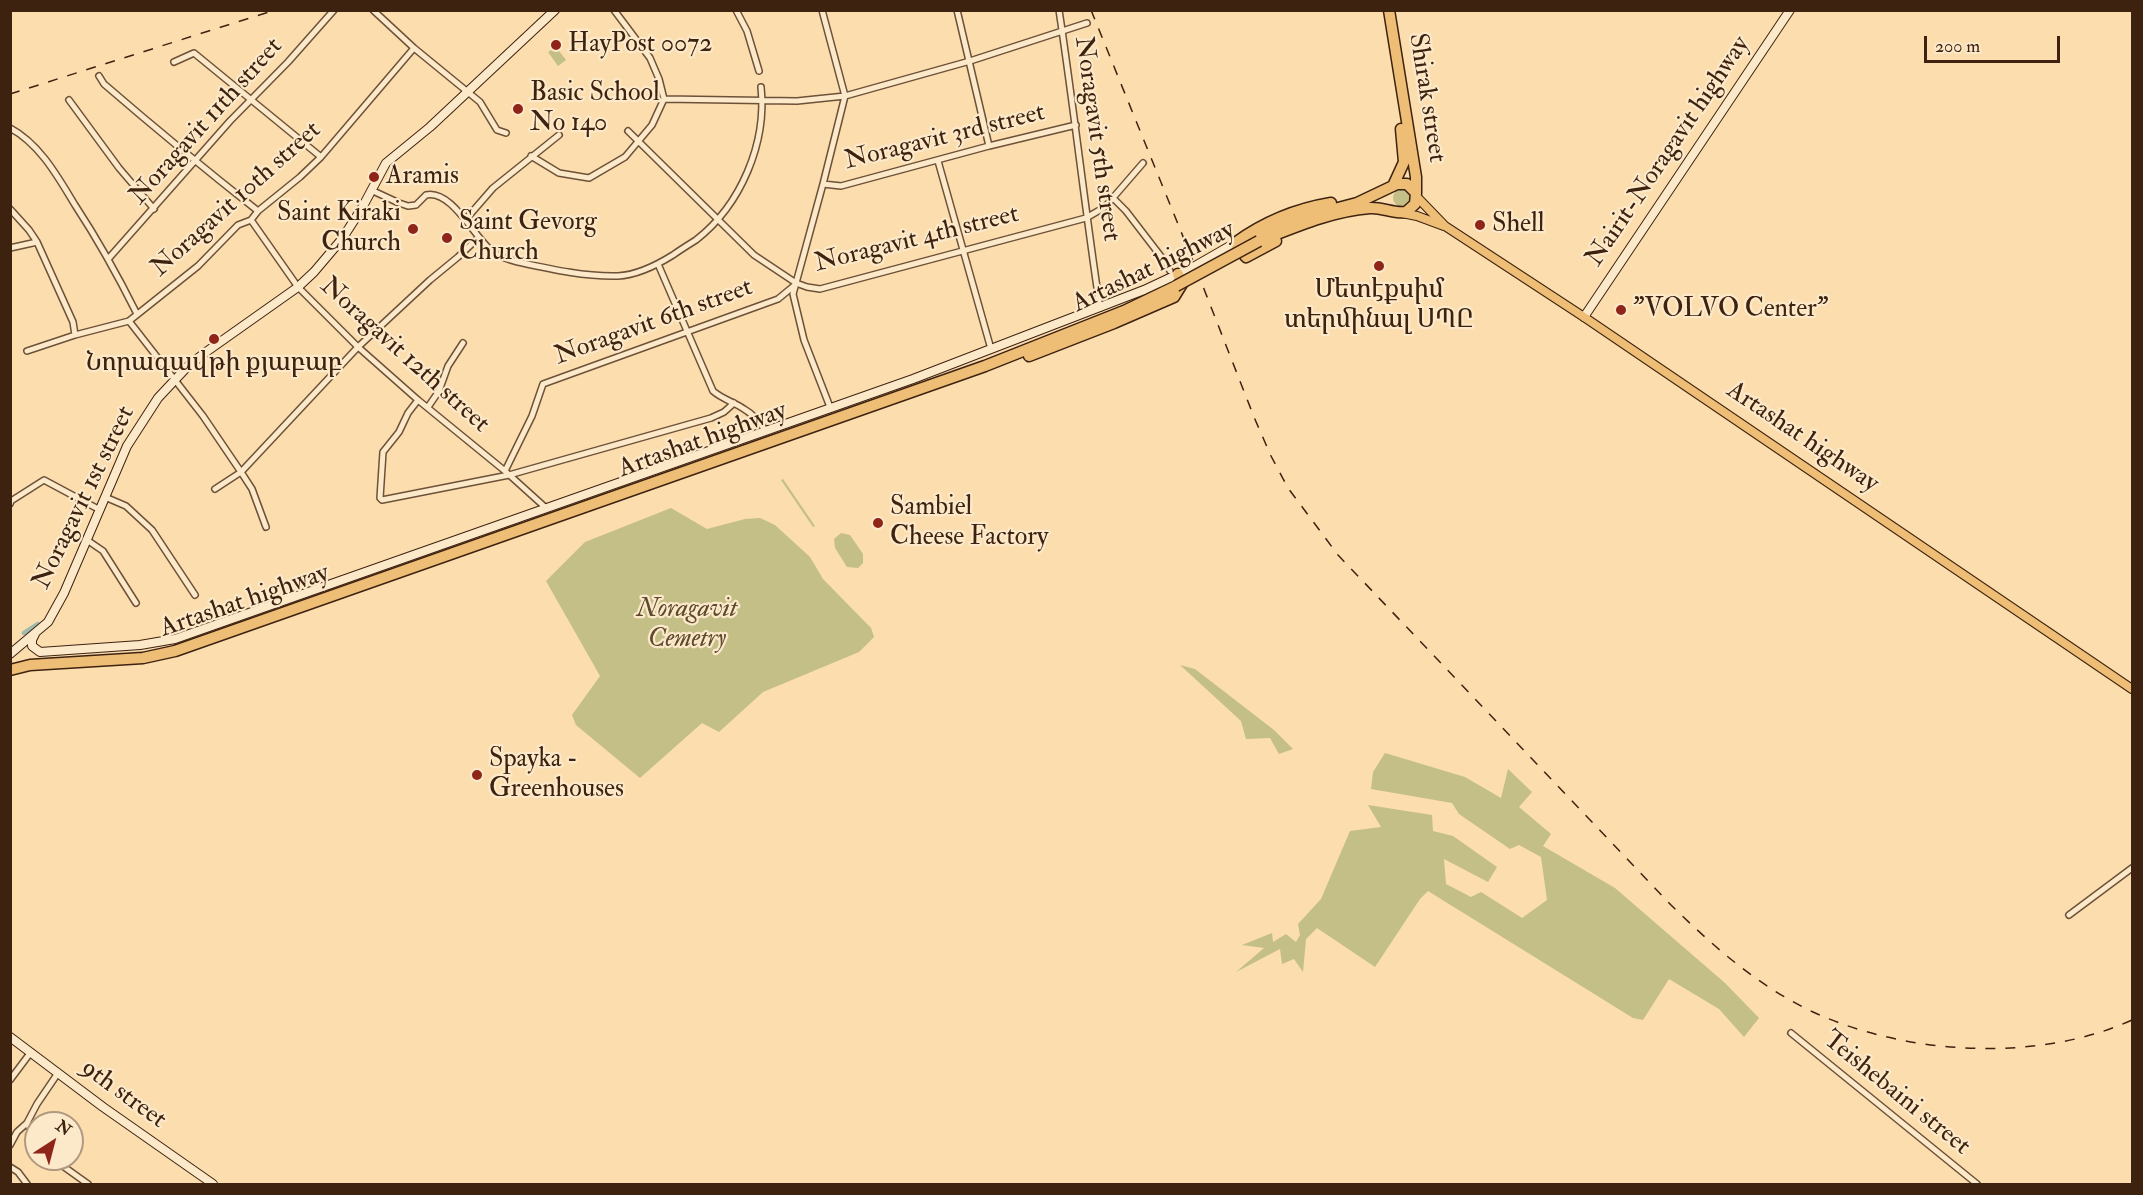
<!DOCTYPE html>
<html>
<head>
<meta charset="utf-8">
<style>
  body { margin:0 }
  #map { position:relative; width:2143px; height:1195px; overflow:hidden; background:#fbddae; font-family:"IM FELL Double Pica",serif }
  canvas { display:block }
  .frame { position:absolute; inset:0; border:12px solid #3e2210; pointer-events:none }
  .north { position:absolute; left:24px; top:1111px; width:60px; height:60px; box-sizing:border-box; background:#fce9ca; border:2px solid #b09980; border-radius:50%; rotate:36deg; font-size:16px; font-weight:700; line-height:24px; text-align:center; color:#3e2210 }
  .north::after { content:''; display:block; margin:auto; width:21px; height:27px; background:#8f2418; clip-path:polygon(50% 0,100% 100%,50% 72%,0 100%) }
  .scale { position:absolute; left:1924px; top:36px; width:136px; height:27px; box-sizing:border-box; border:3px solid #3e2210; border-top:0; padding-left:8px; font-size:18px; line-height:21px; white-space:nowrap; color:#3e2210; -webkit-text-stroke:4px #fce9ca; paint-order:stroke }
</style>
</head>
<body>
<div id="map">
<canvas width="2143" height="1195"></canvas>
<div class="frame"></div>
<div class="north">N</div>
<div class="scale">200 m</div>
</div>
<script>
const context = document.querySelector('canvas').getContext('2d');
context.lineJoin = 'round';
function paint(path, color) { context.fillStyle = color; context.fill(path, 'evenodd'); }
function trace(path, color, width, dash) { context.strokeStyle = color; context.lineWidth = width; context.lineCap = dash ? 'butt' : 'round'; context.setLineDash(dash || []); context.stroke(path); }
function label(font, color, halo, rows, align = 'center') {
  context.font = font + ' "IM FELL Double Pica","Noto Serif Armenian",serif'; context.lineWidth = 4.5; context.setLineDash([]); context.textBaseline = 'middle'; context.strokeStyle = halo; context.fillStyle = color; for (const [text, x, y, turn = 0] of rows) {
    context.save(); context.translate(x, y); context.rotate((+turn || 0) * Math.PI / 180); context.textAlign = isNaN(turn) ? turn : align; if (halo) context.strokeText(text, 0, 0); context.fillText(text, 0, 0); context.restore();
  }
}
const green = new Path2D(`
  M556 47 566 60 558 66 548 52Z
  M1393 198a9 9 0 1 1 18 0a9 9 0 1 1-18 0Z
  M783 479 815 526 813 527 781 480Z
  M671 508 707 529 745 519 760 518 775 525 810 557 823 579 871 628 874 637 859 652 763 692 719 732 702 723 640 778 576 725 572 715 600 676 546 581 585 542Z
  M841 533 850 535 863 554V563L858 568 847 567 835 548 834 539Z
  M1180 665 1195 669 1274 730 1293 749 1279 754 1270 738 1246 739 1241 721Z
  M1385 753 1465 777 1501 798 1508 769 1532 792 1519 807 1551 834 1543 846 1615 888 1725 983 1759 1018 1744 1037 1719 1009 1669 979 1643 1020 1633 1018 1428 891 1420 899 1375 967 1317 928 1306 939 1303 972 1294 959 1282 964 1280 949 1236 972 1264 948 1242 945 1272 933 1273 942 1286 934 1296 942 1300 935 1298 924 1321 899 1350 831 1381 827 1368 805 1432 815 1433 831 1453 836 1497 867 1488 882 1444 859 1446 884 1471 897 1481 892 1522 918 1547 900 1541 857 1519 845 1510 849 1459 814 1452 803 1371 789 1373 772Z`);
const canal = new Path2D(`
  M24 633 38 624`);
const street = new Path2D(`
  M373 10 414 48 480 102 497 130 506 133
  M736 10 747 31 759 71
  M822 10 845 96 823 184 793 294 804 340 830 407
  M957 10 989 146
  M1059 10C1074 109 1085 209 1100 308
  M174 62 194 53 321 157
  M99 76 104 84C155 128 206 170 258 211
  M664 99 797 101 845 96 970 61 1087 23
  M69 100 119 168 154 209
  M10 128C40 144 58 177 75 205 98 240 118 276 137 314
  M628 131 754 255 796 283 807 287 820 289 1086 218 1105 207 1143 163
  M531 156 559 173 589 178 625 157 652 125 664 99 659 79 650 58 614 10
  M938 161 991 349
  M823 184 841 186 989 146 1076 125
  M371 190 399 203 408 206 416 205 426 195C452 189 475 239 493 252 500 257 510 260 518 262 550 269 585 277 618 276 637 275 657 265 673 255 680 250 688 245 696 240 741 205 767 143 761 87
  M1113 198 1126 211 1166 263 1170 271
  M10 209 29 230 37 242 73 322 75 335
  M466 219 493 188 559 135
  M251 220 298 287 358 347 418 400 505 471 546 508
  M10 248 37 242
  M109 258 230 121 288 62 334 10
  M658 264 713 391C722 399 734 402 744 409 753 414 759 422 766 431
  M129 321 203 416 241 472 252 489 266 527
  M27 351 75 335 129 321 198 266 238 225 251 220 258 211 300 177 321 157 414 48
  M418 400 408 413 399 432 383 452 380 498 382 500 509 475 711 418 724 412 734 403
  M428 407 439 391 448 366 463 343
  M505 471 532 416 543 384 778 299 795 285
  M215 489 241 472 358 347 430 280 458 257 478 238
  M105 497 126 506 152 530 195 595
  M10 504 11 501 44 480 100 510
  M87 540 103 551 136 603
  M2069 915 2132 868
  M1791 1033 1977 1184
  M10 1080 31 1052
  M36 1142 27 1123 37 1104 58 1073
  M10 1145 17 1132 27 1123
  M53 1159 88 1184
  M10 1167 18 1172 27 1184`);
const secondary = new Path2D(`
  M1584 317 1790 10
  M35 634 32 640V646L40 652 140 645 175 639 913 379 1144 290 1195 266 1235 243
  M10 654 48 622 64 593 127 446 158 398 187 367 206 352 298 287 314 272 342 239 362 208 386 163 430 127 555 10
  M10 1037 103 1107 213 1184`);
const primary = new Path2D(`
  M1416 196 1445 226 1584 317 2132 689
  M1402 213 1417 216 1444 226`);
const highway = new Path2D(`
  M1389 10 1416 177V193
  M1393 186 1404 162 1401 129
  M1255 237 1304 217 1357 203 1397 184H1407L1416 193 1415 204 1406 212C1394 214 1382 207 1370 208 1331 211 1295 227 1259 241
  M1276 241 1246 257 1235 243C1264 222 1295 209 1331 203
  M1029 356 1114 323 1174 297 1182 284 1178 274
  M10 670 30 665 143 658 175 651 985 366 1124 311 1176 286`);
const rail = new Path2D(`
  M1091 10 1195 266 1254 417 1271 456 1288 488 1338 555 1671 905C1714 947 1758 986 1813 1012 1906 1055 2038 1063 2132 1020
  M10 94 275 10`);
const highwayBridge = new Path2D(`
  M1176 286 1259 241`);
const markers = [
  [556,45,6,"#8f2418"],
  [518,109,6,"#8f2418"],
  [374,177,6,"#8f2418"],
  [1480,225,6,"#8f2418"],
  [413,229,6,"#8f2418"],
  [447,238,6,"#8f2418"],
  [1379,266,6,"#8f2418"],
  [1621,310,6,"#8f2418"],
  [214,339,6,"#8f2418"],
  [878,523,6,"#8f2418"],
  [477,775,6,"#8f2418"]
];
const poiNames = [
  ["HayPost 0072",568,45],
  ["Basic School",530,94],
  ["No 140",530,124],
  ["Aramis",386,177],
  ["Saint Kiraki",401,214,"right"],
  ["Church",401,244,"right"],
  ["Saint Gevorg",459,223],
  ["Church",459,253],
  ["Shell",1492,225],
  ["Մետէքսիմ",1379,291,"center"],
  ["տերմինալ ՍՊԸ",1379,321,"center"],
  ["\"VOLVO Center\"",1633,310],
  ["Նորագավթի քյաբաբ",214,364,"center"],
  ["Sambiel",890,508],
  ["Cheese Factory",890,538],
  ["Spayka -",489,760],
  ["Greenhouses",489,790]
];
const streetNames = [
  ["Shirak street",1426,98,81],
  ["Noragavit 11th street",207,122,-48],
  ["Noragavit 3rd street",945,138,-14],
  ["Noragavit 5th street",1096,139,82],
  ["Nairit-Noragavit highway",1669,152,-56],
  ["Noragavit 10th street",237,200,-42],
  ["Noragavit 4th street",917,240,-14],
  ["Artashat highway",1154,268,-26],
  ["Noragavit 6th street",654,323,-20],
  ["Noragavit 12th street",404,356,42],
  ["Artashat highway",1802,438,34],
  ["Artashat highway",703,441,-20],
  ["Noragavit 1st street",85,498,-64],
  ["Artashat highway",245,602,-19],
  ["Teishebaini street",1896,1094,39],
  ["9th street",123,1095,36]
];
const parkNames = [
  ["Noragavit",687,610],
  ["Cemetry",687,640]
];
paint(green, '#c3bf87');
trace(canal, '#9fbbad', 4.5);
trace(street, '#6d5138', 8);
trace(secondary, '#3e2210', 10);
trace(primary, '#3e2210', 10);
trace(highway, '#3e2210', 13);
trace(street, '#fce9ca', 5);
trace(secondary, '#fce9ca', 8);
trace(primary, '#eebe77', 8);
trace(highway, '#eebe77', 10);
trace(rail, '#3e2210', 1.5, [10, 10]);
trace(highwayBridge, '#3e2210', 13, []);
trace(highwayBridge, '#eebe77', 10);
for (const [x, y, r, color] of markers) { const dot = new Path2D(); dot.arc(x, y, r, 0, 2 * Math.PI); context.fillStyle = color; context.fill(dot); trace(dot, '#fce9ca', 2); }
label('26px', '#3e2210', '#fce9ca', poiNames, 'left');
label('26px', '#3e2210', '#fce9ca', streetNames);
label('italic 26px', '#5f492e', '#fce9ca', parkNames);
</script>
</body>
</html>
